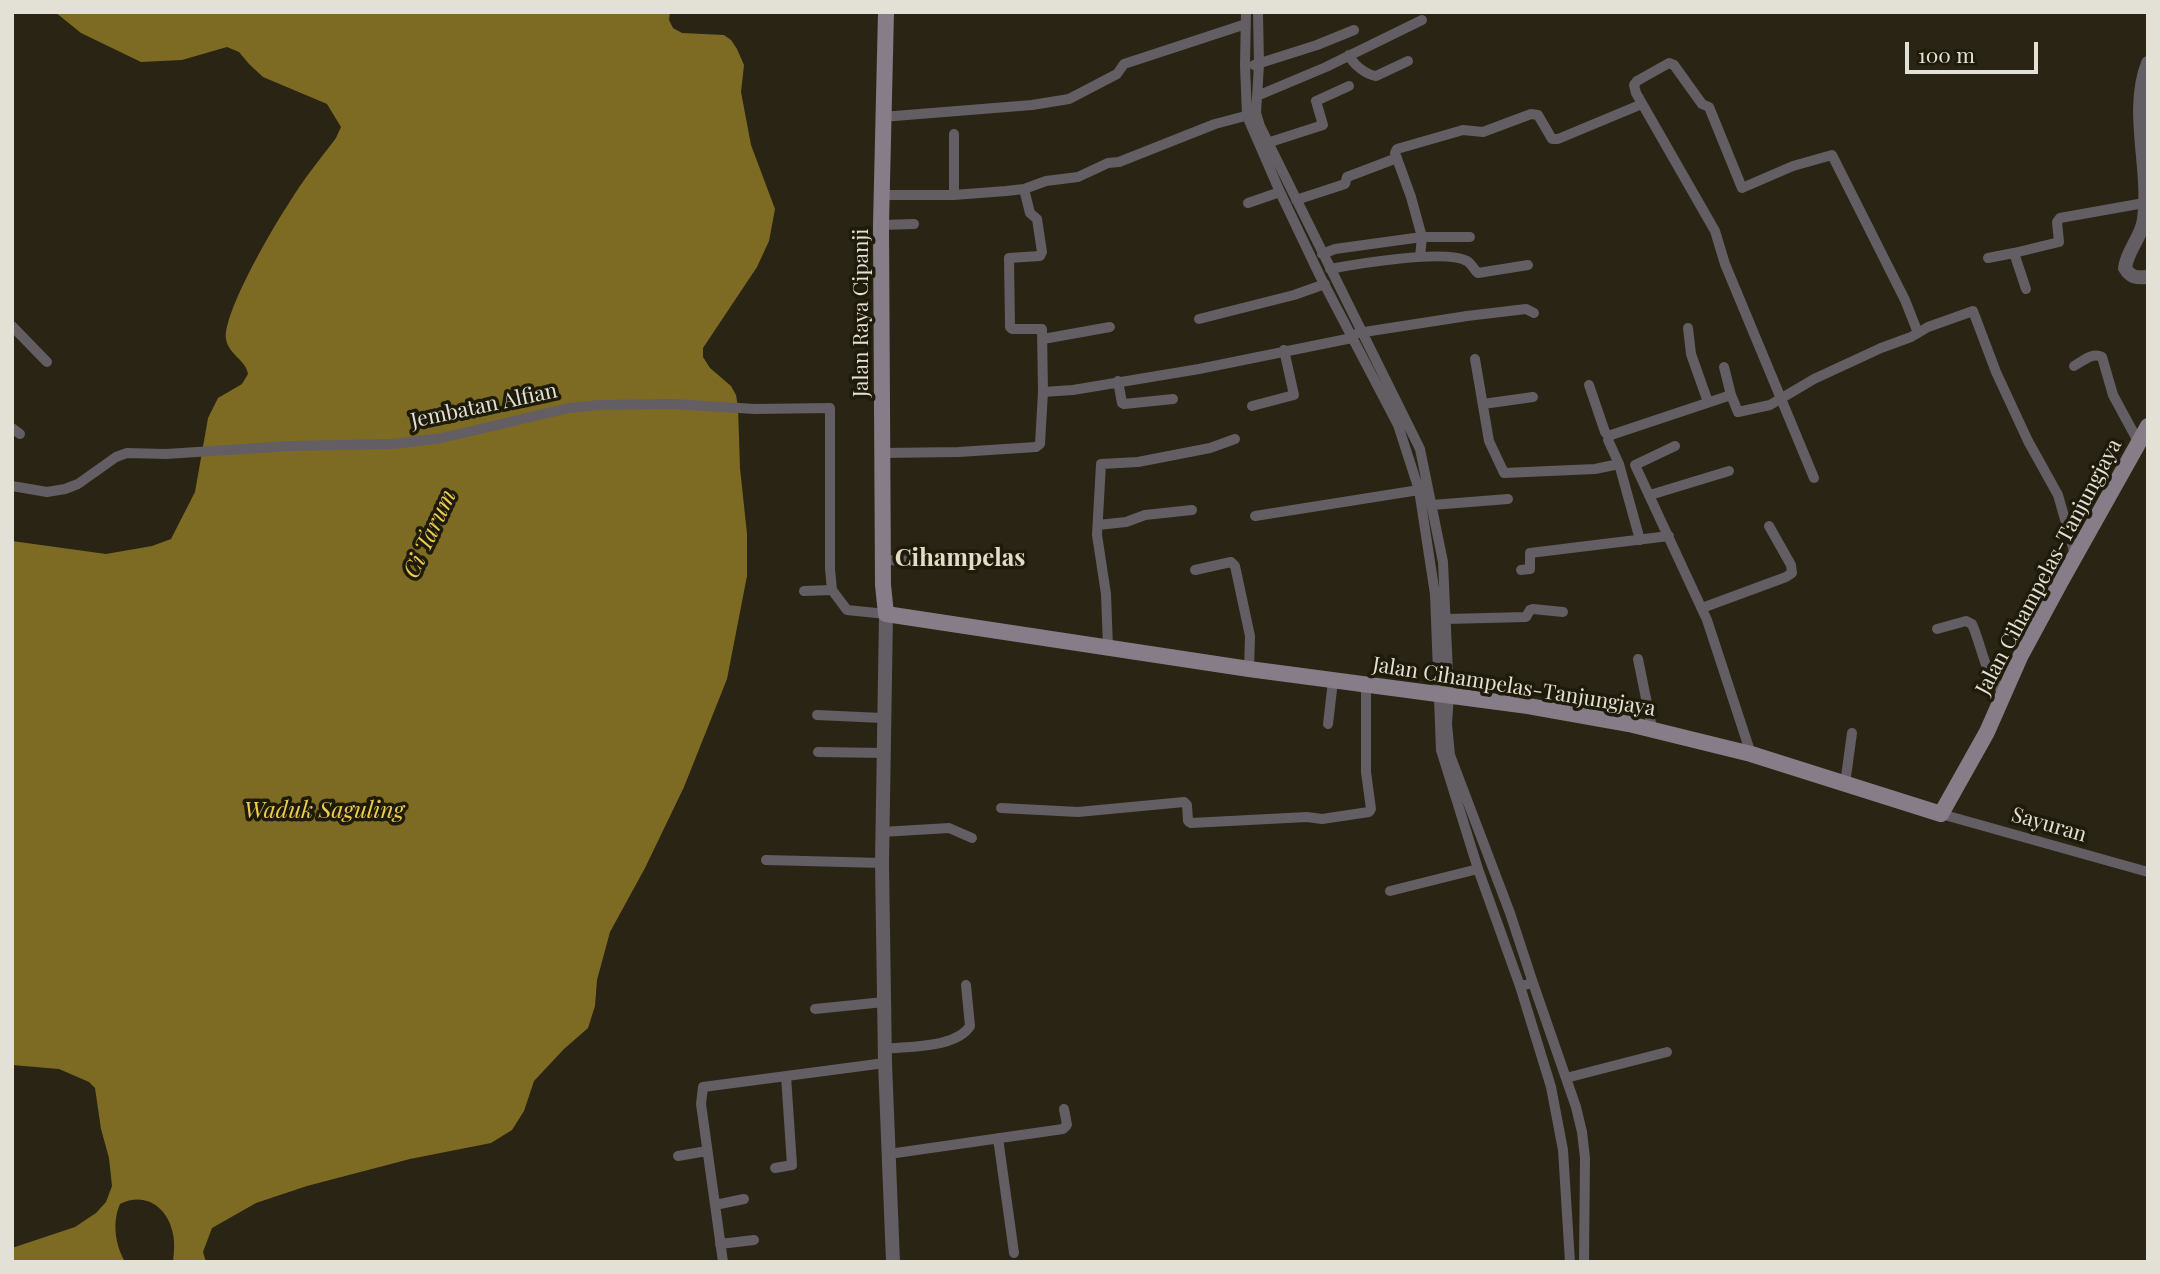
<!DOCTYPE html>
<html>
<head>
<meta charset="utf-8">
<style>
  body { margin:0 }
  #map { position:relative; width:2160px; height:1274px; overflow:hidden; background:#292413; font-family:"Playfair Display",serif }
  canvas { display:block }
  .frame { position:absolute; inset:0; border:14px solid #e3e0d6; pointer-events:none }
  .scale { position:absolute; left:1905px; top:42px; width:133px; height:32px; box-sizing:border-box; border:4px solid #e3e0d6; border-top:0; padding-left:9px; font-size:21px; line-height:24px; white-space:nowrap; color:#e3e0d6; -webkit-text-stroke:5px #1f1b0a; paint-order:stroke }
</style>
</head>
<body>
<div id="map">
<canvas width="2160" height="1274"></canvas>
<div class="frame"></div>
<div class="scale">100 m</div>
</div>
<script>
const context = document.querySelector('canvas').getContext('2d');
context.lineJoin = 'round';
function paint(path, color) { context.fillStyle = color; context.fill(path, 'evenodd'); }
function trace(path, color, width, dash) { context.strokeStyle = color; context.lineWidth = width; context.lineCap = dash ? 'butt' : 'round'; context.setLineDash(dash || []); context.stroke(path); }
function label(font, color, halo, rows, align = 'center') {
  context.font = font + ' "Playfair Display",serif'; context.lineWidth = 7; context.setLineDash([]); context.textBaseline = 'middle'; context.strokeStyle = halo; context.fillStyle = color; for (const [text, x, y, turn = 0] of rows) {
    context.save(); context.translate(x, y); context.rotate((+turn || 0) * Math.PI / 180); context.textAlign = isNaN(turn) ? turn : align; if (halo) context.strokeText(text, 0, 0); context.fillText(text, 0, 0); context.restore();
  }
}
const water = new Path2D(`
  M55 12H670L669 20 673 28 682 33 724 35 731 40 737 49 744 65 741 92 751 145 775 209 769 241 757 267 703 348V357L710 368 731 386 736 395 738 407 740 468 747 534V576L727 679 684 787 645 868 610 932 597 980 595 1006 588 1028 564 1049 534 1081 524 1111 512 1130 491 1143 410 1159 307 1186 256 1203 212 1228 203 1252 206 1262H173C174 1252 175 1243 173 1234 168 1207 145 1191 120 1204 112 1222 115 1244 125 1262H12V1248L75 1227 96 1213 106 1202 112 1186 109 1158 101 1129 95 1088 89 1082 59 1069 12 1065V541L106 554 152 546 171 539 195 492 208 418 218 398 242 384 248 374C246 360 228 354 226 339 223 313 273 227 289 203 303 180 320 159 336 138L341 127 327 104 263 77 249 64 239 52 227 47 182 60 141 62 81 33Z`);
const minor = new Path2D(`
  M1246 12 1245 65 1247 116 1280 192 1320 276 1398 425 1419 490 1435 594 1441 750 1478 869 1520 986
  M1258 12 1259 65 1256 113 1260 126 1420 449 1443 562 1449 695 1447 724 1450 755 1510 913 1533 983 1520 986 1551 1087 1563 1150 1570 1262
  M1349 55C1353 65 1367 75 1376 76L1408 61
  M1254 65 1317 45 1354 30
  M1257 96 1326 67 1422 20
  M882 117 1032 105 1069 99 1117 74 1124 64 1246 24
  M1267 143 1323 125 1316 101 1349 86
  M881 195H954L1006 191 1024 189 1046 181 1078 177 1108 163 1119 162 1215 124 1253 114
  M954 195V134
  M1296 200 1345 184 1347 177 1397 158
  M1248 203 1280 192
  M881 225 914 224
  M1322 254 1335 249 1422 237 1411 197 1395 153 1397 149 1463 130 1483 132 1531 114 1538 115 1552 139H1558L1642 104
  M1420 257 1422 237H1470
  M1988 258 2014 253
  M1330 269C1356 264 1445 249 1467 261 1472 264 1474 270 1478 273L1528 265
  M2026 289 2014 253 2059 242 2057 222 2060 218 2144 203
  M1199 319 1294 295 1325 284
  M12 326 47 362
  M1688 328 1691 354 1708 402
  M1358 333 1467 316 1526 309 1534 313
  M1043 339 1110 327
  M1475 359 1489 441 1504 473 1595 469 1619 464 1608 440 1611 435 1731 395 1738 412 1770 405 1814 379 1881 348 1911 337 1928 327 1973 311 1996 372 2028 441 2058 495 2076 558
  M2074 366C2083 361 2092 352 2102 357L2113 395 2139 443
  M1724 367 1731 395
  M1118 381 1122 403 1124 404 1173 399
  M1589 385 1605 432 1609 437
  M1043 392 1073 390 1199 369 1352 338
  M1483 404 1533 397
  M1252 406 1294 395 1284 350
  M12 428 20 434
  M1675 446 1635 465 1707 620 1751 754
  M883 453 959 452 1036 447 1040 444 1043 392 1042 329H1012L1010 327 1009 258 1040 256 1042 252 1037 219 1030 213 1024 189
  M1619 464 1640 540
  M1814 478 1725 264 1715 231 1636 93 1634 85 1637 81 1669 63 1674 65 1702 104 1709 107 1742 188 1793 166 1832 155 1905 300 1918 333
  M12 486 47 492 65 489 78 484 116 457 127 453 166 454 290 446 393 444 442 438 569 408 600 405 672 404 755 409 830 408V569L832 590 847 610 886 614
  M1650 495 1729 471
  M1432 505 1508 499
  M1255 516 1419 490
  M1098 525 1126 522 1145 515 1192 510
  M883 560 921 561
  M1195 570 1231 562 1235 566 1250 636 1249 669
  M1521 570 1530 569V553L1669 536
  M804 591 832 590
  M1702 608 1786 577 1792 573 1791 565 1769 526
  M1447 619 1526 617 1530 610 1533 609 1563 612
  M1937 629 1966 621 1972 624C1984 652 1982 669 2004 693
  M1108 647 1106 594 1097 535 1101 464 1138 462 1210 448 1235 439
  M1638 659 1652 728
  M817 715 882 718
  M1328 724 1333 681
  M818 752 883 753
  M1845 784 1852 733
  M1001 808 1078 812 1184 802 1187 805 1188 821 1191 823 1307 817 1322 819 1369 812 1371 809 1366 772V685
  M1941 814 2148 872
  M882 832 949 828 972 838
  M766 860 882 863
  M1390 891 1478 869
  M1533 983 1576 1107 1582 1132 1585 1158 1584 1262
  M815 1009 884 1002
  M885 1049C910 1046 956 1048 970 1026L966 985
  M1566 1078 1667 1052
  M998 1138 1014 1253
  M889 1154 1063 1129 1067 1125 1064 1109
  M678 1156 707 1151
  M775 1168 792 1165 786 1076
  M715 1205 744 1199
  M720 1244 754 1240
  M723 1262 701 1104 703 1087 885 1063`);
const tertiary = new Path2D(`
  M2148 63C2129 111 2151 169 2144 219 2142 237 2127 250 2125 268 2131 278 2137 278 2148 277
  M886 614 882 863 885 1063 893 1262`);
const secondary = new Path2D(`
  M886 12 881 225 883 585 886 614 1249 669 1528 706 1629 724 1751 754 1941 814 1987 732 2020 657 2060 583 2148 426`);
const streetNames = [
  ["Jalan Raya Cipanji",861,313,-90],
  ["Jembatan Alfian",484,406,-12],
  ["Jalan Cihampelas-Tanjungjaya",2049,567,-62],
  ["Jalan Cihampelas-Tanjungjaya",1514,687,9],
  ["Sayuran",2049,825,16]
];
const waterNames = [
  ["Ci Tarum",430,534,-65],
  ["Waduk Saguling",324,811]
];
const quarterNames = [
  ["Cihampelas",960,559]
];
paint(water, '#7e6b23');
trace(minor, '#635d64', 10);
trace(tertiary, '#635d64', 14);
trace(secondary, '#867d88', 16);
label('21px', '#e3e0d6', '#1f1b0a', streetNames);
label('italic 23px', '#edcc4e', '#1f1b0a', waterNames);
label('bold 24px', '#e3ddc8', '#1f1b0a', quarterNames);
</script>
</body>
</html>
